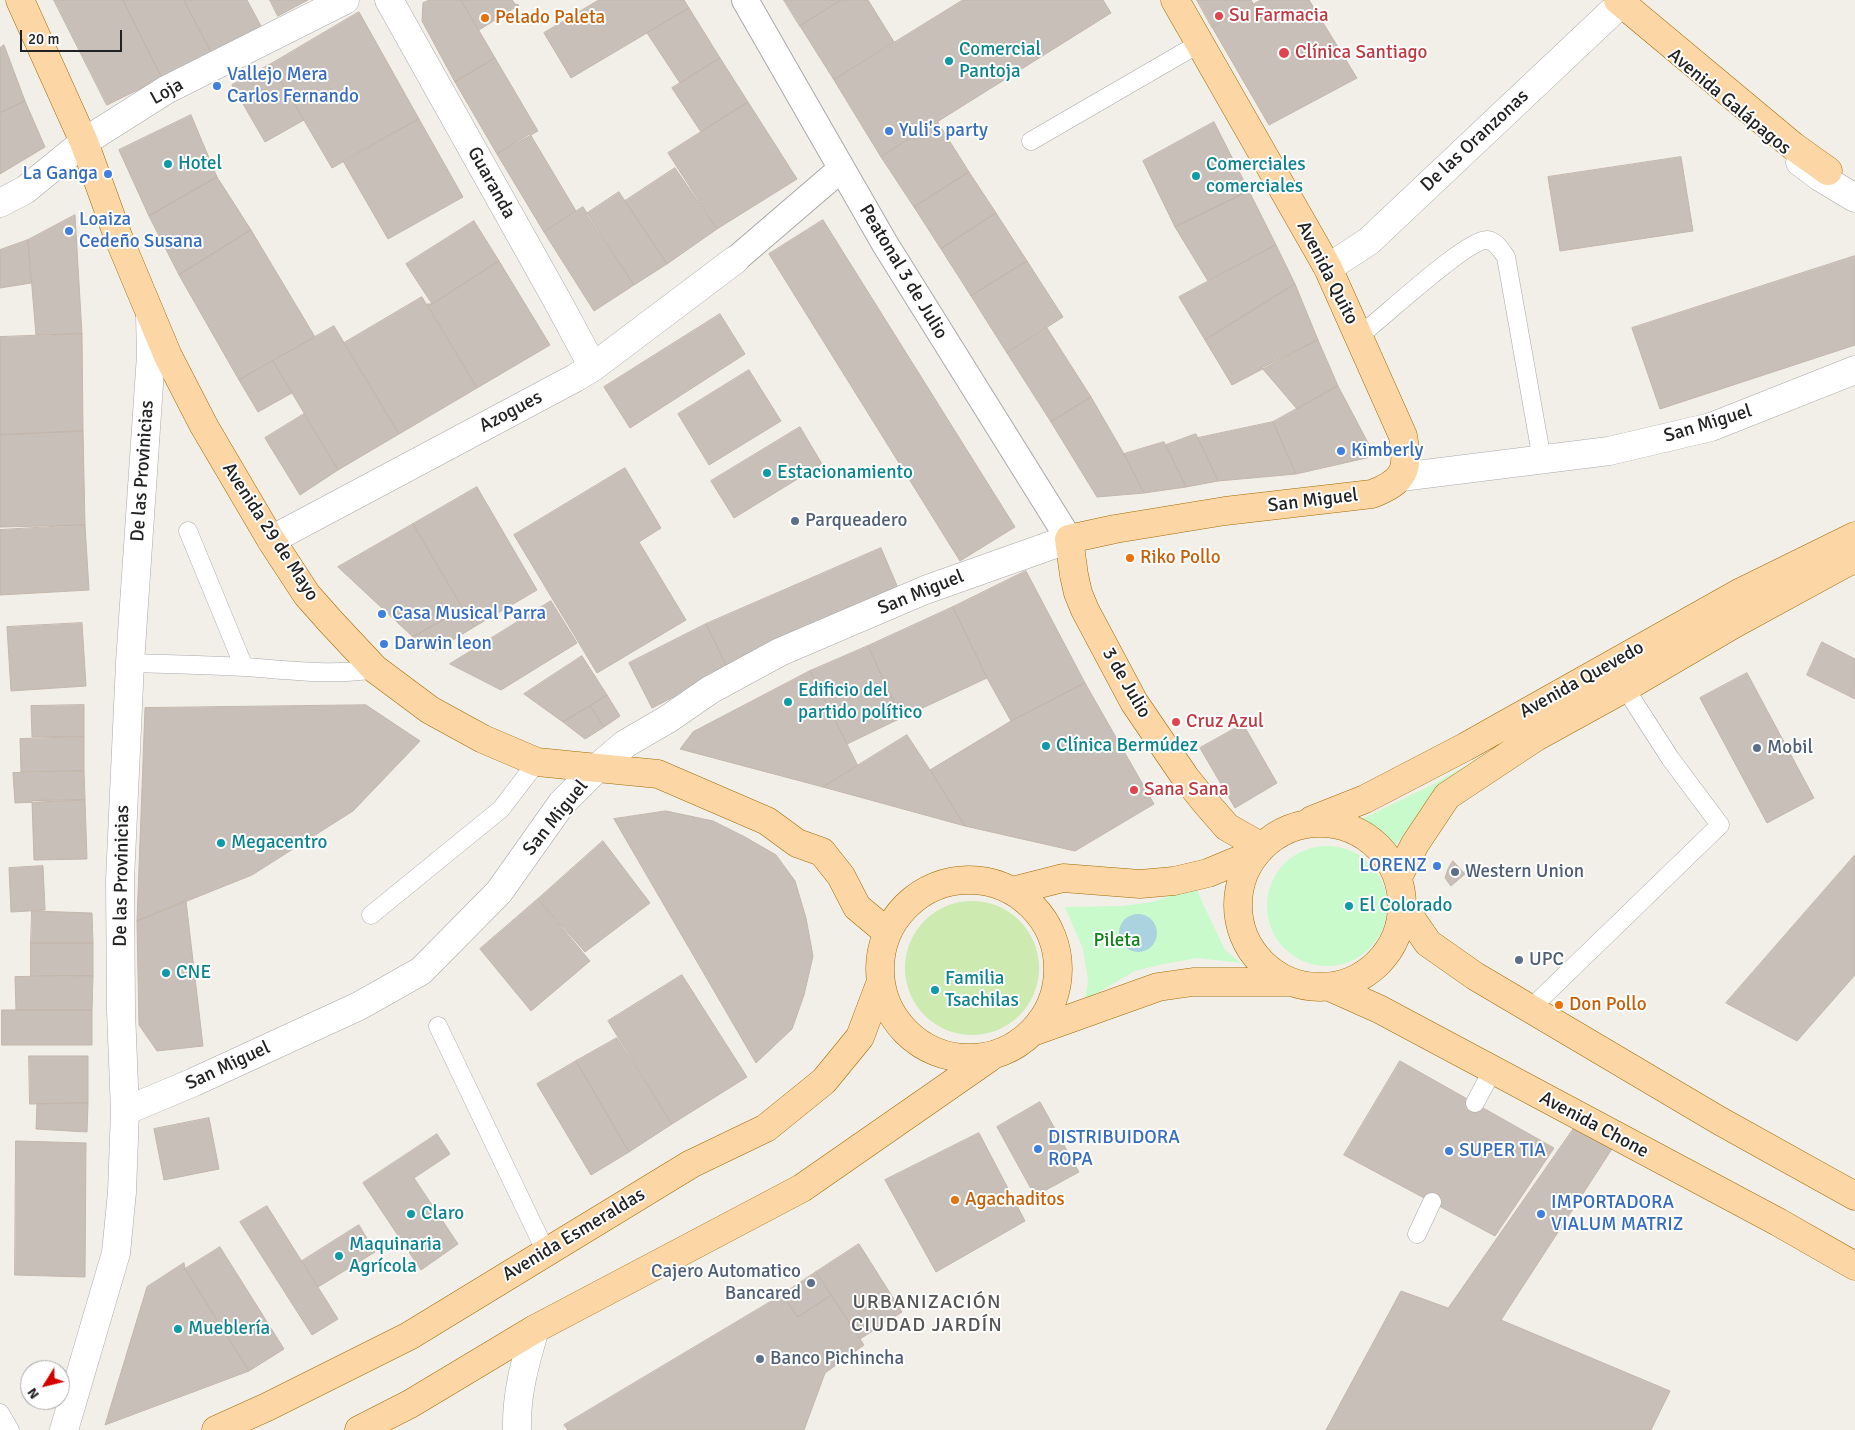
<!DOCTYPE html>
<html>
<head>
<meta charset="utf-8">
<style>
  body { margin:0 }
  #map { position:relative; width:1855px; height:1430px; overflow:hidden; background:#f2efe9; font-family:Signika,sans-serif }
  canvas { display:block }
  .north { position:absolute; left:20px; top:1360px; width:50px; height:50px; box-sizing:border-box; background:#fff; border:1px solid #a7a7a7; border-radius:50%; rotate:234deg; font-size:14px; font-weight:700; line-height:20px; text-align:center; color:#222 }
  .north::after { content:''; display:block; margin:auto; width:18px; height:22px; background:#d40000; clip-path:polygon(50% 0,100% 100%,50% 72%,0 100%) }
  .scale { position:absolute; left:20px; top:30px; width:102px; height:22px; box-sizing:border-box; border:2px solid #222; border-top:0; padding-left:6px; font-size:15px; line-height:18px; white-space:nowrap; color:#222; -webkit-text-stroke:4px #fff; paint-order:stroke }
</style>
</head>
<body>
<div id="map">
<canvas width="1855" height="1430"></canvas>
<div class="north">N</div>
<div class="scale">20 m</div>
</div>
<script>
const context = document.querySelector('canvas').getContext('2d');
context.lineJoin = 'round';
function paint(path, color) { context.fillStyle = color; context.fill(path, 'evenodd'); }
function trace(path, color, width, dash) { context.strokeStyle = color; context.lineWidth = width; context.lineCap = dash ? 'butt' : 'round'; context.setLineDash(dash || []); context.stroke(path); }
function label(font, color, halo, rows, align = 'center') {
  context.font = font + ' Signika,sans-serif'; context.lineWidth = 4; context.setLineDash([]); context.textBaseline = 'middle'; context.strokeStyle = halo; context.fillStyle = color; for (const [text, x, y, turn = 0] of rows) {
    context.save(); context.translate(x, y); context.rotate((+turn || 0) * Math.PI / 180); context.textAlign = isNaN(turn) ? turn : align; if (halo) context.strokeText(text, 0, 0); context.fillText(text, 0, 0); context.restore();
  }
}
const grass = new Path2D(`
  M905 968a67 67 0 1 1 134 0a67 67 0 1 1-134 0Z`);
const park = new Path2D(`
  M1851 549 1440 790 1395 846 1362 819 1430 786Z
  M1267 906a60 60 0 1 1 120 0a60 60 0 1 1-120 0Z
  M1196 887 1203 904 1225 950 1241 963 1197 958 1159 965 1135 971 1085 1000 1088 981 1083 949 1065 907 1122 906 1153 902Z`);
const water = new Path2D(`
  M1119 933a19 19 0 1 1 38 0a19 19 0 1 1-38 0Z`);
const building = new Path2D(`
  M54 0H123L162 78 107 105Z
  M123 0H184L211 52 162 78Z
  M184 0H247L261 26 211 52Z
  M270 0H308L278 16Z
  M430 0H461L495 58 455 82 422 21 423 3Z
  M461 0H512L515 4 519 5 479 30Z
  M599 0H684L689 8 571 78 544 33Z
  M784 0H841L800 26Z
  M841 0H868L894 42 834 80 800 26Z
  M963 0H1103L1111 13 881 157 834 80Z
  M1197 0H1251L1254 5 1212 27Z
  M1261 0H1309L1357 78 1269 125 1212 27Z
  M689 8 720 58 680 83 647 33Z
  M359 12 419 119 332 168 271 64Z
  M4 45 25 101 0 113V48Z
  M495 58 538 131 497 154 455 82Z
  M720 58 748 102 701 132 672 88Z
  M271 64 304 120 265 142 232 85Z
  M25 101 45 147 0 174V113Z
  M748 102 797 179 717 229 668 153Z
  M191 115 217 177 149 216 119 150Z
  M419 119 463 197 388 239 343 161Z
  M937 121 969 172 914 207 881 157Z
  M1214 122 1249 191 1175 227 1143 161Z
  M530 134 576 211 544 232 497 154Z
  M1681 157 1693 231 1560 251 1548 177Z
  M675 168 717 229 667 264 625 201Z
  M969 172 996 213 941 249 914 207Z
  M217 177 251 230 179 275 149 216Z
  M1249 191 1276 245 1208 281 1175 227Z
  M619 192 667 264 634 285 586 214Z
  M583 207 634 285 594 311 544 232Z
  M996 213 1027 261 971 296 941 249Z
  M75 215 82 334 36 335 28 240Z
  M823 220 1015 527 960 561 769 254Z
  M474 221 499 261 432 304 406 264Z
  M251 230 315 337 239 380 179 275Z
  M28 240 31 283 0 288V250Z
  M1276 245 1295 284 1205 340 1179 297Z
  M1855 256V345L1660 409 1632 328Z
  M499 261 550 345 477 388 427 304H432Z
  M1027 261 1063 317 1007 353 971 296Z
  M1295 284 1318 340 1232 385 1205 340Z
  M422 297 477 388 399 434 344 343Z
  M720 314 745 354 630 428 604 387Z
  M334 326 399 434 338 470 273 361Z
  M1047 328 1091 397 1051 422 1007 353Z
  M82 334 83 431 0 435V337Z
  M1318 340 1338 386 1297 409 1262 368Z
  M273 361 292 393 258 412 239 380Z
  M749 370 781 421 709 465 678 414Z
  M1338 386 1375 456 1296 474 1273 422Z
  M1091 397 1124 454 1144 493 1097 497 1051 422Z
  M304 414 338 470 300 495 265 438Z
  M1273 422 1296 474 1218 481 1198 438Z
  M800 427 822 464 734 518 711 481Z
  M83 431 85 525 0 527V435Z
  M1196 434 1218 481 1186 487 1166 445Z
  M1164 442 1186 487 1144 493 1124 454Z
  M625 468 661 528 639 542 686 620 597 673 514 535Z
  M477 487 537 590 474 627 413 524Z
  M413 524 463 609 413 637 338 567Z
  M85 525 89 590 0 595V530Z
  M881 548 901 595 728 669 706 624Z
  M1026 571 1085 683 1011 721 987 678 953 607Z
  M551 601 577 643 501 690 450 664Z
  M953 607 987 678 901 718 868 646Z
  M463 609 474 627 435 651 413 637Z
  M82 623 86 686 11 691 7 627Z
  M706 624 728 669 652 708 629 663Z
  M1822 642 1855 659V699L1807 675Z
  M868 646 901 718 847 744 810 671Z
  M582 656 607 695 590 706 563 722 524 694Z
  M810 671 858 766 823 787 680 749 693 732Z
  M1747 673 1814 798 1767 823 1700 698Z
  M1085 683 1154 804 1075 851 965 826 930 770 1011 721Z
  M607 695 620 716 604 727 590 706Z
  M84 705V737H32L31 706Z
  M366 705 420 741 353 811 252 875 137 921 145 708Z
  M590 706 604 727 585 739 563 722Z
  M1243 724 1277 783 1235 808 1200 748Z
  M907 735 930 770 965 826 823 787Z
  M84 737V771L21 772 20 739Z
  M84 771 85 800 15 803 13 773Z
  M85 800 87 859 34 860 32 801Z
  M666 811 713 821 745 837 776 855 795 881 806 918 813 956 804 995 792 1029 756 1063 614 819Z
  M603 841 650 903 585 952 538 899Z
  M1855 855V975L1797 1041 1726 1003Z
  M1453 861 1465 874 1451 886 1445 878 1448 869Z
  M43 866 45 910 11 912 9 868Z
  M538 899 590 961 531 1011 480 949Z
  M186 901 203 1046 157 1051 139 1025 137 921Z
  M32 911 92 913 93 943H31Z
  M31 943H93V976H31Z
  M682 975 747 1077 672 1124 608 1021Z
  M93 976 92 1010H16L15 977Z
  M2 1010H92V1045H2Z
  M617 1038 672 1124 629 1152 576 1061Z
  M29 1056H88V1103L30 1104Z
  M576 1061 629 1152 591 1175 537 1084Z
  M1400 1061 1554 1148 1495 1236 1344 1155Z
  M1040 1102 1079 1172 1035 1196 997 1127Z
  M88 1103 87 1132 36 1129 37 1104Z
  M209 1118 219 1169 164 1180 154 1129Z
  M1581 1118 1619 1138 1501 1320 1670 1391 1651 1430H1326L1401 1291 1448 1308Z
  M979 1133 1025 1221 936 1272 885 1180Z
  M437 1134 450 1154 414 1178 458 1244 421 1270 363 1183Z
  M16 1141 86 1143 85 1277 15 1275Z
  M267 1206 338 1319 312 1335 240 1222Z
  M359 1225 375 1252 318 1287 302 1261Z
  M859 1244 902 1312 860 1339 816 1272Z
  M220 1247 284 1349 249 1371 185 1269Z
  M184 1263 185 1269 249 1371 105 1425 147 1287Z
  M816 1272 831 1295 798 1317 782 1295Z
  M782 1295 798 1317 831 1295 864 1345 825 1373 804 1430H568L564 1425Z`);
const service = new Path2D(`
  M1031 141 1200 43
  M1359 336C1381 320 1466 239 1487 240 1496 241 1501 250 1506 257L1542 460
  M188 531 244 667
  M130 663C169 664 207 665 245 667 289 670 332 676 375 669
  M371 915 501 809 537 762
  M1530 1009 1720 825 1670 758 1625 688
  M438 1026 546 1252
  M1475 1103 1492 1071
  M1417 1234 1432 1202
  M0 1413 10 1430`);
const pedestrian = new Path2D(`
  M745 0 885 244 1069 539
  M735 260 841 169`);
const minor = new Path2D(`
  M389 0 558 302 593 367
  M0 203 25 190 84 142 166 90 345 0
  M1328 268 1369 241 1616 8
  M271 540 575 378 593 367 735 260
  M125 1111 194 1082 359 1006 421 971 499 892 562 803 597 768 625 744 668 719 710 690 780 652 925 590 1069 539
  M64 1430 116 1253 122 1192 125 1111 121 1011 120 880 130 663 151 355 150 314`);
const tertiary = new Path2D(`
  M1800 162 1820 177 1855 198
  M1401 477 1609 451 1711 427 1855 370
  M517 1430C516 1394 525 1363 535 1329`);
const primary = new Path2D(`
  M20 0 84 142 119 239 168 356 204 426 271 540 307 595 331 622 375 669 430 710 483 739 537 762 658 774 767 821 797 843 822 852 841 876 857 907 887 932
  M1175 0 1328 268 1403 436C1409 470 1405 481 1372 494L1225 511 1115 529 1069 539 1074 575 1078 593 1085 610 1134 702 1185 777 1206 803 1227 827 1262 847
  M1618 0 1793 146 1828 171
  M1238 905a82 82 0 1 1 164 0a82 82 0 1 1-164 0Z
  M1309 823 1312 820 1365 799 1465 747 1741 592 1855 536
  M1398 877 1415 844 1447 796 1536 737 1625 688 1734 624 1855 558
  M880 969a89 89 0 1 1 178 0a89 89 0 1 1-178 0Z
  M1012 891 1063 878 1140 884 1174 881 1208 873 1256 853
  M1402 905 1428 943 1475 976 1720 1121 1855 1196
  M1332 988 1379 1009 1778 1222 1855 1266
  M1035 1031 1158 987 1193 982H1288
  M216 1430 267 1407 409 1336 691 1164 766 1128 824 1081 860 1037 880 984
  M359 1430 410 1404 535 1329 802 1188 989 1058`);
const markers = [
  [1219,16,5,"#e0444e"],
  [485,18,5,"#e8710a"],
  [1284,53,6,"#e0444e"],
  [949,61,5,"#0f9aa8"],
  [217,86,5,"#3f7fe0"],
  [889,131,5,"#3f7fe0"],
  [168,164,5,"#0f9aa8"],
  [108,174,5,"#3f7fe0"],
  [1196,176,5,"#0f9aa8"],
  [69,231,5,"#3f7fe0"],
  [1341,451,5,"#3f7fe0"],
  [767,473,5,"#0f9aa8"],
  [795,521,5,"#5c6f8a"],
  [1130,558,5,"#e8710a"],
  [382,614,5,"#3f7fe0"],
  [384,644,5,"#3f7fe0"],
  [788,702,5,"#0f9aa8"],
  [1176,722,5,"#e0444e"],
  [1046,746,5,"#0f9aa8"],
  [1757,748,5,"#5c6f8a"],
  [1134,790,5,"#e0444e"],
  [221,843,5,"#0f9aa8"],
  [1437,866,5,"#3f7fe0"],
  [1455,872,5,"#5c6f8a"],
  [1349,906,5,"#0f9aa8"],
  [1519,960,5,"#5c6f8a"],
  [166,973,5,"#0f9aa8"],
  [935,990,5,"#0f9aa8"],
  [1559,1005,5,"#e8710a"],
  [1038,1149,5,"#3f7fe0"],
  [1449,1151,5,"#3f7fe0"],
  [955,1200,5,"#e8710a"],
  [411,1214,5,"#0f9aa8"],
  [1541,1214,5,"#3f7fe0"],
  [339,1256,5,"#0f9aa8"],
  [811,1283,5,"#5c6f8a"],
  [178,1329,5,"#0f9aa8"],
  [760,1359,5,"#5c6f8a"]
];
const healthNames = [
  ["Su Farmacia",1229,16],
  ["Clínica Santiago",1295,53],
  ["Cruz Azul",1186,722],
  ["Sana Sana",1144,790]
];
const foodNames = [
  ["Pelado Paleta",495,18],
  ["Riko Pollo",1140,558],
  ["Don Pollo",1569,1005],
  ["Agachaditos",965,1200]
];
const cultureNames = [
  ["Comercial",959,50],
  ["Pantoja",959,72],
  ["Hotel",178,164],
  ["Comerciales",1206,165],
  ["comerciales",1206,187],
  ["Estacionamiento",777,473],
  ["Edificio del",798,691],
  ["partido político",798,713],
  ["Clínica Bermúdez",1056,746],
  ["Megacentro",231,843],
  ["El Colorado",1359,906],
  ["CNE",176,973],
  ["Familia",945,979],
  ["Tsachilas",945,1001],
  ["Claro",421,1214],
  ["Maquinaria",349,1245],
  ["Agrícola",349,1267],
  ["Mueblería",188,1329]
];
const shopNames = [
  ["Vallejo Mera",227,75],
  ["Carlos Fernando",227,97],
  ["Yuli's party",899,131],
  ["La Ganga",98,174,"right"],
  ["Loaiza",79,220],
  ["Cedeño Susana",79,242],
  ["Kimberly",1351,451],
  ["Casa Musical Parra",392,614],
  ["Darwin leon",394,644],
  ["LORENZ",1427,866,"right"],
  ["DISTRIBUIDORA",1048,1138],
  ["ROPA",1048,1160],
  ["SUPER TIA",1459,1151],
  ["IMPORTADORA",1551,1203],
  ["VIALUM MATRIZ",1551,1225]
];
const streetNames = [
  ["Loja",167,92,-29],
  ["Avenida Galápagos",1729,102,40],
  ["De las Oranzonas",1475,141,-43],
  ["Guaranda",491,183,61],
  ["Peatonal 3 de Julio",903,272,59],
  ["Avenida Quito",1327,273,63],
  ["Azogues",511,412,-28],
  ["San Miguel",1708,424,-17],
  ["De las Provinicias",143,471,-86],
  ["San Miguel",1313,501,-7],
  ["Avenida 29 de Mayo",270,532,57],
  ["San Miguel",921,593,-22],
  ["Avenida Quevedo",1582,680,-29],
  ["3 de Julio",1126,683,60],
  ["San Miguel",556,818,-51],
  ["De las Provinicias",122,876,-89],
  ["San Miguel",228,1066,-25],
  ["Avenida Chone",1594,1125,28],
  ["Avenida Esmeraldas",574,1235,-31]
];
const serviceNames = [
  ["Parqueadero",805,521],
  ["Mobil",1767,748],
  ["Western Union",1465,872],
  ["UPC",1529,960],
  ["Cajero Automatico",801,1272,"right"],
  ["Bancared",801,1294,"right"],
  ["Banco Pichincha",770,1359]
];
const parkNames = [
  ["Pileta",1117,941]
];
const neighbourhoodNames = [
  ["URBANIZACIÓN",927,1303],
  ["CIUDAD JARDÍN",927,1326]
];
paint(grass, '#cdebb0');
paint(park, '#c8facc');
paint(water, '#aad3df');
paint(building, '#c7bfb8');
trace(building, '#c4b6ab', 1);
trace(service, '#a9a9a9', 19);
trace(pedestrian, '#a9a9a9', 28);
trace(minor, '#a9a9a9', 29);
trace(tertiary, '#a9a9a9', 29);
trace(primary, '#a06b00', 29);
trace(service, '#fff', 18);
trace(pedestrian, '#fff', 26);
trace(minor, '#fff', 28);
trace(tertiary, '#fff', 28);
trace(primary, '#fcd6a4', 28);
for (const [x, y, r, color] of markers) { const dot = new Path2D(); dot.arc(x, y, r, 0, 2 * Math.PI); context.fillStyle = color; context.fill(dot); trace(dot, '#fff', 2); }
label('19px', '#be3a42', '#fff', healthNames, 'left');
label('19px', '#c56008', '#fff', foodNames, 'left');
label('19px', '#0d838f', '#fff', cultureNames, 'left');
label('19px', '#366cbe', '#fff', shopNames, 'left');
label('19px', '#222', '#fff', streetNames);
label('19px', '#4e5e75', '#fff', serviceNames, 'left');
label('19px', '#0c8416', '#fff', parkNames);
context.letterSpacing = '1px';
label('20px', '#555', '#fff', neighbourhoodNames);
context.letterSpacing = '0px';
</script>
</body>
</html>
